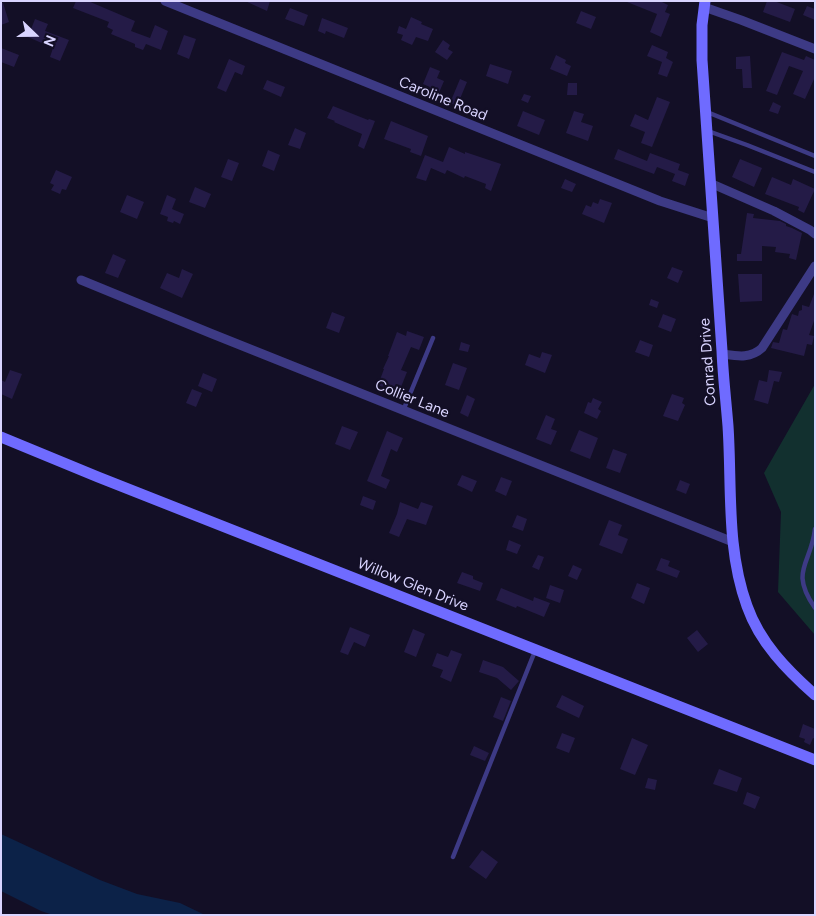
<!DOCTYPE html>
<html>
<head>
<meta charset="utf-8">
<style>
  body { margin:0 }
  #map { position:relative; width:816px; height:916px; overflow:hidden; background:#130f26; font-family:Figtree,sans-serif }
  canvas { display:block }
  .frame { position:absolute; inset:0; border:2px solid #d9d4ff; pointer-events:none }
  .north { position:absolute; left:10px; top:10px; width:50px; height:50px; -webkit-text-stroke:4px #130f26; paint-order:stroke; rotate:112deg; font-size:14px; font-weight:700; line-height:20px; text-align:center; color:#d9d4ff }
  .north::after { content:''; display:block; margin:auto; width:18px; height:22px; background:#d9d4ff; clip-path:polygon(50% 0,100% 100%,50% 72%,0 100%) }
</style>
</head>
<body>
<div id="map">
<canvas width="816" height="916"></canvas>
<div class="frame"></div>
<div class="north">N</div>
</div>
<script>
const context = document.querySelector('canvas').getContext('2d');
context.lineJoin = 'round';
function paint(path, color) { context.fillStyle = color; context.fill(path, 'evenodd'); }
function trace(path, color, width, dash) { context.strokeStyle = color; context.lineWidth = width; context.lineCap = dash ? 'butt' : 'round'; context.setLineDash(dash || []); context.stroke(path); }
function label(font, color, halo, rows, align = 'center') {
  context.font = font + ' Figtree,sans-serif'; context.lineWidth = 4.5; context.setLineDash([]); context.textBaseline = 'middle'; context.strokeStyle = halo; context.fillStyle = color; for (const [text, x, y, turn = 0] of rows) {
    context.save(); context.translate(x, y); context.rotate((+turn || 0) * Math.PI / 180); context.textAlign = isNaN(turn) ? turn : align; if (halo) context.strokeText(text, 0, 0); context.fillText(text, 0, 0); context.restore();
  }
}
const green = new Path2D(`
  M815 384V635L778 592 781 512 764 473Z`);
const water = new Path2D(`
  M1 834 100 880 137 894 180 903 205 915H53L41 911 1 891Z`);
const building = new Path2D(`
  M76 1H88L135 21 131 31 150 38 155 25 168 31 161 50 146 44 143 50 135 47V44L111 34 113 30 107 27 109 22 73 8Z
  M245 1H270L267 11Z
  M660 1 668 5 665 12 670 14 661 37 650 32 657 14 627 2Z
  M767 1H774L795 9 790 22 763 12Z
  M1 3H3L9 22 1 25Z
  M807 6 815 9V20L803 15Z
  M290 8 308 15 304 26 285 19Z
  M581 11 596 17 591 29 576 23Z
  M411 17 422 22 421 24 433 29 428 41 416 37 412 45 401 40 403 35 397 33 399 26 406 29Z
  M322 18 348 28 344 38 326 31 325 34 318 31Z
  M35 19 48 24 45 31 69 40 60 61 50 57 53 48 28 37Z
  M184 35 196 39 189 59 177 54Z
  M443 40 450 45 448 49 453 52 447 60 435 52Z
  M652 45 668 52 666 58 673 62 667 77 658 74 662 62 647 56Z
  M1 48 19 55 14 67 1 62Z
  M782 52 804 60 806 56 815 60V77L805 99 793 94 803 71 789 66 777 95 766 91Z
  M556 55 566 60 565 63 571 66 567 76 550 69Z
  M750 56 752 88H743L742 69H736V57Z
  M229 59 245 66 242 75 235 72 226 92 217 88Z
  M490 64 512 71 508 84 486 76Z
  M430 67 440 71 437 78 444 81 438 95 428 91 430 87 423 84Z
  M460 79 467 82 457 106 450 103Z
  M267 80 285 87 281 97 263 89Z
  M568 83H577V95H567Z
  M524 94 531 96 528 103 521 100Z
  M657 97 670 102 652 147 641 143 645 132 630 126 635 114 648 120Z
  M773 102 781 106 778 114 769 111Z
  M333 106 368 120 369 119 375 121 364 149 358 146 362 134 334 122 335 121 327 118Z
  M523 111 545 120 539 135 517 126Z
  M574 111 584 114 581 122 593 126 588 141 566 133Z
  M391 121 428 136 421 156 410 152 411 149 384 139Z
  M295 128 306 133 300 149 288 145Z
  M449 147 465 154V152L501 164 491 191 485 188 486 184 465 176 464 178 447 170 445 174 431 168 426 181 416 178 425 155 443 162Z
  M618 149 647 161 650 153 680 164 678 170 689 174 685 186 672 181 675 174 657 167 654 174 614 159Z
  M268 150 280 155 274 171 262 166Z
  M228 159 239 163 232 181 221 177Z
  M740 159 762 168 754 187 732 177Z
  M56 170 72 177 66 190 62 189 60 194 51 190 54 185 50 183Z
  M772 177 791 185 793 179 815 189 804 213 798 210 799 207 765 194Z
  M565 179 576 184 572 192 561 188Z
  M195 187 211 194 205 208 189 202Z
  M127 195 144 202 137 219 120 212Z
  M167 195 176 199 172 209 184 214 180 224 174 221 173 223 167 221 168 217 160 214Z
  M600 199 612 203 604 223 582 214 586 205 591 207 593 202 598 204Z
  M747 213 754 214 753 218 780 221 786 224V226L792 228 802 233 796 260 789 258 790 254 775 252 776 247 762 246V261H737V254H741Z
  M113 254 126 260 118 278 105 273Z
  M672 267 683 271 678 283 667 278Z
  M182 269 193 274 182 298 160 288 167 273 179 278Z
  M738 274H762V301L740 302Z
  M814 294 815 318 809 335 814 336 812 345 807 344 804 356 771 348 773 342 779 343 783 329 787 330 792 314 798 316 799 311 802 310V305L809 307Z
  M651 299 659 302 657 308 649 305Z
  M332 312 345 317 339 333 326 328Z
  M663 314 676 319 671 332 658 327Z
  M407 331 424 337 419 350 411 347 401 370 407 372 401 387H403L400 394 378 385 384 369H383L389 356H388L397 332 406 336Z
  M640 340 653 345 649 357 635 352Z
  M461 342 470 345 468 352 459 350Z
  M542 352 552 355 545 373 525 365 529 354 540 358Z
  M453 363 467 368 459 390 445 385Z
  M10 370 22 374 12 399 1 394V380L5 382Z
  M769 370 782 372 779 382 774 381 768 404 754 400 759 380 767 382Z
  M203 373 217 379 212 392 198 386Z
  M192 389 202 393 196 407 186 403Z
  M672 394 684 398 682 403 685 405 678 421 663 416Z
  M467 395 475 399 468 417 460 413Z
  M593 398 602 402 598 409 601 411 597 419 584 413 588 402 591 403Z
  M546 415 555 419 551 429 557 431 551 445 536 439Z
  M342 426 358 432 350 450 335 444Z
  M579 430 598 438 590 459 570 451Z
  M387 431 403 438 397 452 391 449 381 476 390 480 386 489 367 481Z
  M613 449 627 454 620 473 606 468Z
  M462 475 477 481 472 492 457 485Z
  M501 477 512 481 506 496 495 491Z
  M680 480 690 484 686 494 676 490Z
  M363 496 376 501 373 510 360 505Z
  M400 502 418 509 421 502 433 506 426 525 407 519 399 537 389 533 397 514Z
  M517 515 527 519 523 531 512 527Z
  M609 520 622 525 618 535 628 539 622 554 599 545Z
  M509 540 521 545 517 554 506 550Z
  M538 555 544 557 539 570 532 567Z
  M661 558 670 561 668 566 680 571 677 578 656 570Z
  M573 565 582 569 577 580 568 576Z
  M462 572 473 576V579L483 583 480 591 457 583Z
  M637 583 650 588 644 604 631 598Z
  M550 585 564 590 560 603 546 598Z
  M501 588 533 601 534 597 550 603 544 617 517 606 516 608 496 600Z
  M350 627 370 635 365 647 354 642 348 655 340 652Z
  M413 629 425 634 416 657 404 652Z
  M697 630 708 644 698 652 687 638Z
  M451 650 462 654 451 682 440 677 443 670 432 666 437 653 448 657Z
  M483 660 503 667 519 681 511 690 497 678 479 672Z
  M562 695 584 706 579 718 556 707Z
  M501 697 511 701 503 721 493 717Z
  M803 724 815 729V739L813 738 810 745 804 742 805 739 799 737Z
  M562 733 575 738 569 753 556 748Z
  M632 738 648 745 635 775 620 769Z
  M474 746 489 753 485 761 470 755Z
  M719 769 742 778 737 792 713 784Z
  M648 778 657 780 655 790 645 788Z
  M747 792 760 797 755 809 743 804Z
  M482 850 498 862 486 879 469 867Z`);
const lane = new Path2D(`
  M707 112 815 156
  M708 131 747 145 815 172
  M403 411 433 338
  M815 529C811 565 789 570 815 608
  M453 857 535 651`);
const street = new Path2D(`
  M165 1 660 201 713 218
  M704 7 741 20 815 49
  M710 183 774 211 810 230 815 234
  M81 280 210 333 733 542
  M722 354C737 356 750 359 762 348L815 266`);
const secondary = new Path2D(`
  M705 1 702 25V60C708 157 715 254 722 351 723 376 726 401 728 426 732 486 726 549 747 606 760 643 787 670 815 695
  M1 437 98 477 815 760`);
const streetNames = [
  ["Caroline Road",443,99,22],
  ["Conrad Drive",708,362,-94],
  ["Collier Lane",412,399,22],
  ["Willow Glen Drive",413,585,22]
];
paint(green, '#12302f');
paint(water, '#0c2248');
paint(building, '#241b47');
trace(lane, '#3d3a85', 4.5);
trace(street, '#3d3a85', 9);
trace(secondary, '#6f6bff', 11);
label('15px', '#d9d4ff', '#130f26', streetNames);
</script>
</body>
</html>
